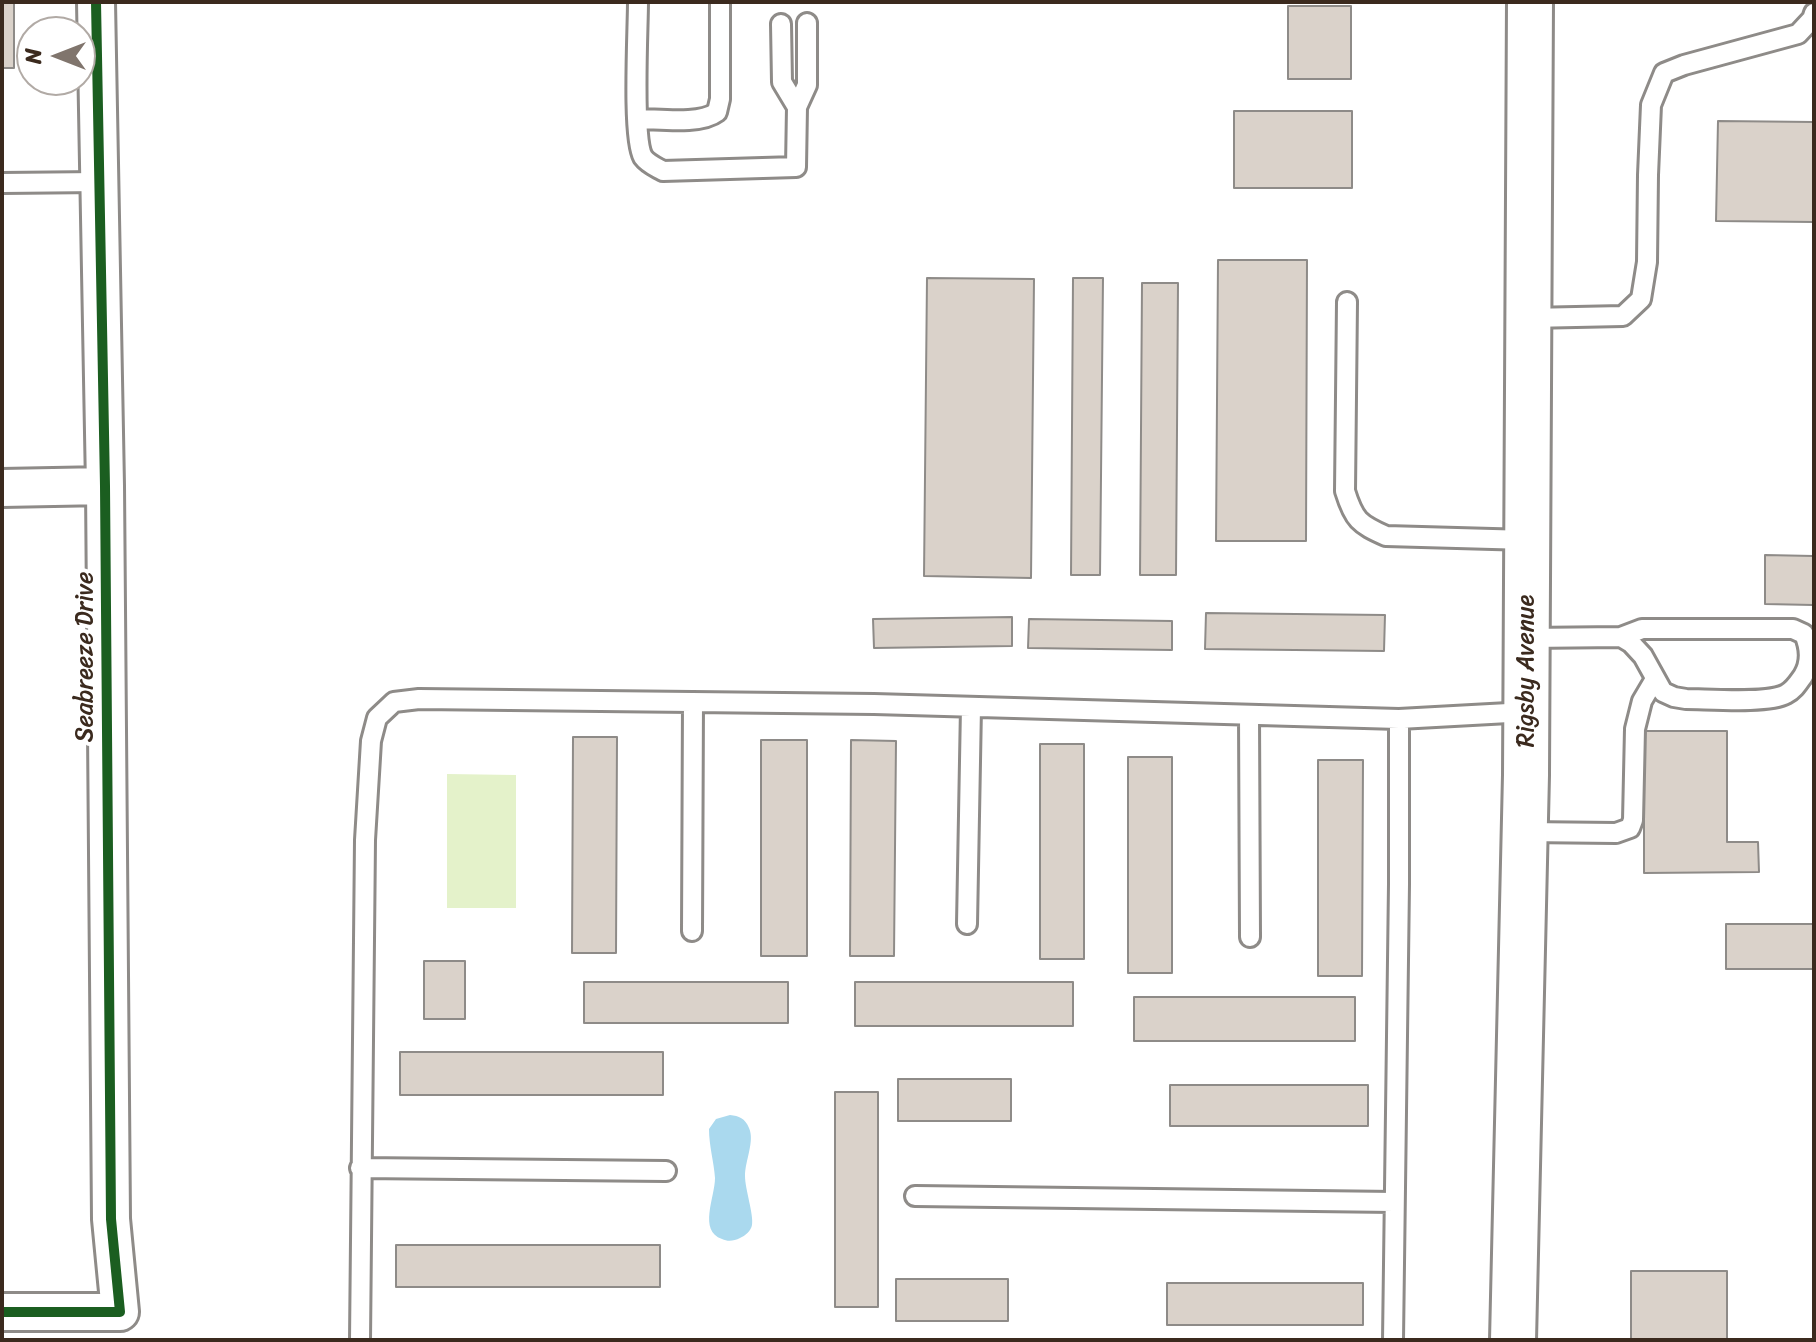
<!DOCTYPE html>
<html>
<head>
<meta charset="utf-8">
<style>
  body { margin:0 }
  #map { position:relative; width:1816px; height:1342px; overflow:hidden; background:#fff; font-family:Sriracha,sans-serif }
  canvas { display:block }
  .frame { position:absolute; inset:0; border:4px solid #3b2a1e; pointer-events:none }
  .north { position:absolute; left:16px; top:16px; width:80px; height:80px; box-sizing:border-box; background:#fff; border:2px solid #b1aaa5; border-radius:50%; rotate:270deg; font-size:22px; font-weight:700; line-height:32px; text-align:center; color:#3b2a1e }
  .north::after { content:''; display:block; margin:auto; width:28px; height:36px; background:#80756d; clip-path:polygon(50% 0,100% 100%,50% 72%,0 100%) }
</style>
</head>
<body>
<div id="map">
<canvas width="1816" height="1342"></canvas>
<div class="frame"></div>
<div class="north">N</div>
</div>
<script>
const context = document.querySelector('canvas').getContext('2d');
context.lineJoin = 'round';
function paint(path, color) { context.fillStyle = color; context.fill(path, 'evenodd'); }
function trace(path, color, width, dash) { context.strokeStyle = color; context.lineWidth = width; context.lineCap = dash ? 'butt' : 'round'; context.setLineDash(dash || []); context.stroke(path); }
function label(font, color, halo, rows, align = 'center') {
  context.font = font + ' Sriracha,sans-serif'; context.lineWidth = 8; context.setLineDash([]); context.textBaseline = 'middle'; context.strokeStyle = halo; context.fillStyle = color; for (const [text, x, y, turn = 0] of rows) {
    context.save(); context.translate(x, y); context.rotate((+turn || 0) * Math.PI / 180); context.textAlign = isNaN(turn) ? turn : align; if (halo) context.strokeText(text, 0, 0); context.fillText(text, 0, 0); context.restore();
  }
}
const green = new Path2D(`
  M447 774 516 775V908H447Z`);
const water = new Path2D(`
  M730 1115C739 1116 745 1118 749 1128 755 1141 745 1161 745 1176 745 1189 754 1215 752 1225 751 1231 745 1236 740 1238 734 1241 728 1242 722 1239 698 1231 715 1197 715 1178 714 1162 709 1146 709 1129L716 1119Z`);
const building = new Path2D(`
  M2 2H14V68H2Z
  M1288 6H1351V79H1288Z
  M1234 111H1352V188H1234Z
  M1718 121 1814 122V222L1716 221Z
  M1218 260H1307L1306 541H1216Z
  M927 278 1034 279 1031 578 924 576Z
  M1073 278H1103L1100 575H1071Z
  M1142 283H1178L1176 575H1140Z
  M1765 555 1813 556V605L1765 604Z
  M1206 613 1385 615 1384 651 1205 649Z
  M1012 617V646L874 648 873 619Z
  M1029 619 1172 621V650L1028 648Z
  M1644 731H1727V842H1758L1759 872 1644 873Z
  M573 737H617L616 953H572Z
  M761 740H807V956H761Z
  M851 740 896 741 894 956H850Z
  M1040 744H1084V959H1040Z
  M1128 757H1172V973H1128Z
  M1318 760H1363L1362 976H1318Z
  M1726 924H1813V969H1726Z
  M424 961H465V1019H424Z
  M584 982H788V1023H584Z
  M855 982H1073V1026H855Z
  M1134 997H1355V1041H1134Z
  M400 1052H663V1095H400Z
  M898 1079H1011V1121H898Z
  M1170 1085H1368V1126H1170Z
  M835 1092H878V1307H835Z
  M396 1245H660V1287H396Z
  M1631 1271H1727V1340H1631Z
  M896 1279H1008V1321H896Z
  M1167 1283H1363V1325H1167Z
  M401 1339H665V1340H401Z`);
const lane = new Path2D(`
  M638 2C638 30 632 138 643 157 648 164 656 167 663 171L796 167 797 107 807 85V23
  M781 24 782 82 797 107
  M637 119C659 119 700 125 717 112L720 99V2
  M2 183 99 182
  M1347 302 1345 491C1354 520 1359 524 1386 536L1528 540
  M1529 318 1623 316 1641 299 1647 262 1648 175 1651 105 1664 73 1684 65 1798 34 1812 19 1814 13
  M1527 638 1621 637 1642 629H1793L1804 634C1810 648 1811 663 1803 676 1798 683 1794 690 1786 694 1768 704 1708 699 1686 699L1674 697 1663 692 1643 656 1631 643 1621 637
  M1249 715 1250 937
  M1399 719 1527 712
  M1525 832 1616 833 1630 828 1633 820 1635 729 1642 701 1655 679
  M967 924 971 707
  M692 931 693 702
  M360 1168 666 1171
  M915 1196 1394 1202
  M360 1340 365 840 371 741 377 718 394 702 419 699 874 704 1399 719V884L1393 1340`);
const street = new Path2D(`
  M2 488 105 486
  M2 1312H120L111 1219 105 486 96 2`);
const primary = new Path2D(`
  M1513 1340 1526 775 1530 2`);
const cycleway = new Path2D(`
  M2 1312H120L111 1219 105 486 96 2`);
const streetNames = [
  ["Seabreeze Drive",86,657,-90],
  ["Rigsby Avenue",1527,671,-90]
];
paint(green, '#e4f2ca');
paint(water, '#aad9ee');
paint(building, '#dad2ca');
trace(building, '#8e8b88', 2);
trace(lane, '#8e8b88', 24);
trace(street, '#8e8b88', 42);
trace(primary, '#8e8b88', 50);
trace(lane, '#fff', 18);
trace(street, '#fff', 36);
trace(primary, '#fff', 44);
trace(cycleway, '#1b5e20', 10);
label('24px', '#3b2a1e', '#fff', streetNames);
</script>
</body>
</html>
